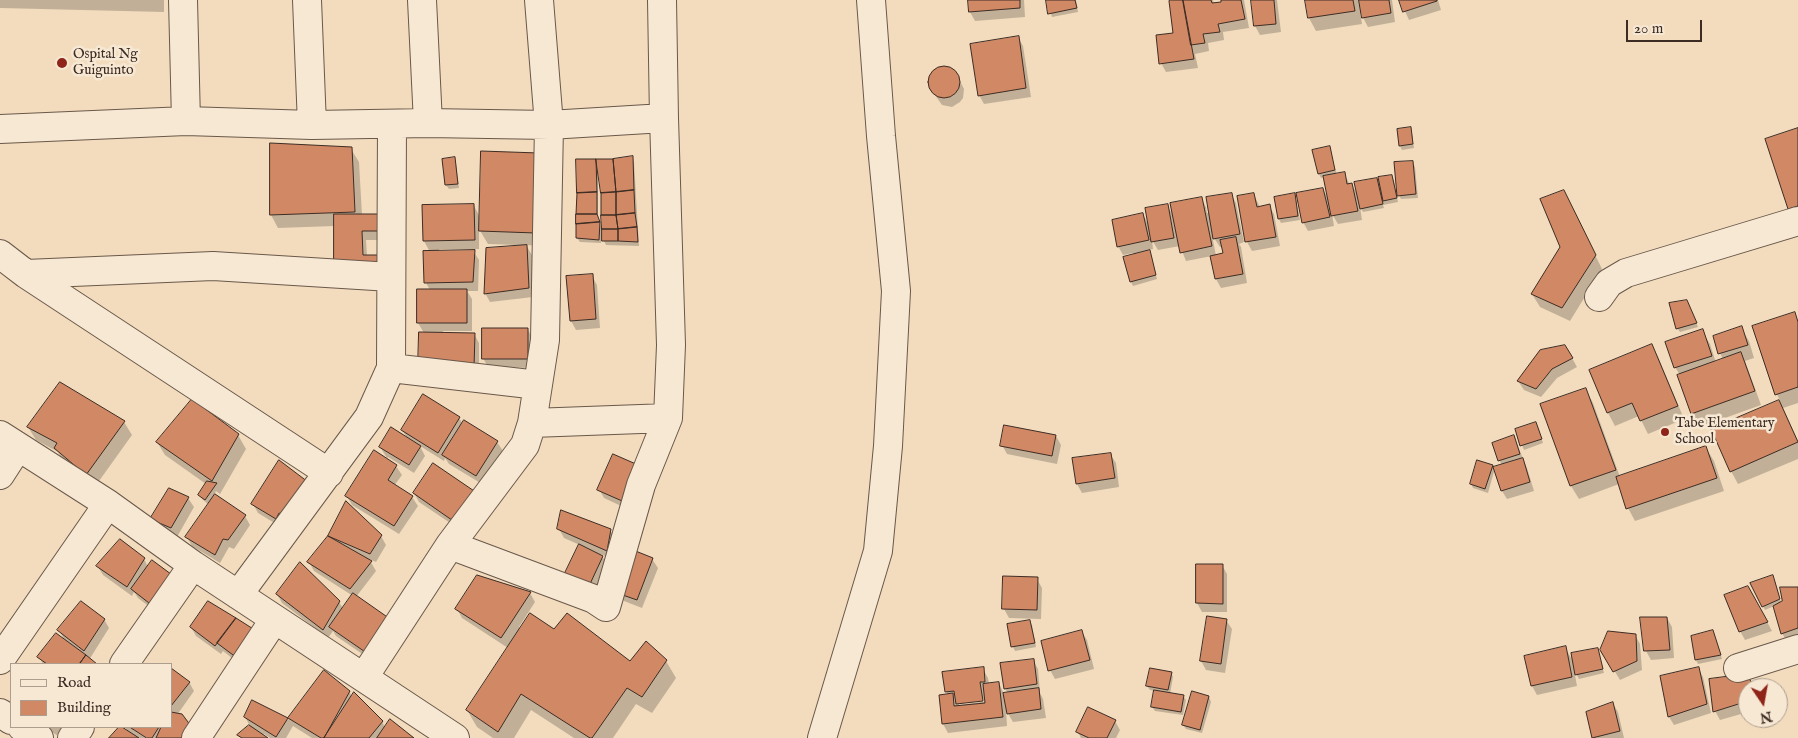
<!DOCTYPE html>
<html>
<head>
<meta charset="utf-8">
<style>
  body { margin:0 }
  #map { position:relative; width:1798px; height:738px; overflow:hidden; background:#f2dcbd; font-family:"IM FELL English",serif }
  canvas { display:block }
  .legend { position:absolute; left:10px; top:663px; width:162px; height:65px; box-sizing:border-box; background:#f7e8d4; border:1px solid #ad9d8e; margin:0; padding:6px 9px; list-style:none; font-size:15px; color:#3d2c24 }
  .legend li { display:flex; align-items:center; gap:10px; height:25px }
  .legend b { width:25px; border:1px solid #ad9d8e }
  .north { position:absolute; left:1738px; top:678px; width:50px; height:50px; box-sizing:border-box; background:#f7e8d4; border:1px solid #ad9d8e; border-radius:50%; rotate:168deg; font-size:14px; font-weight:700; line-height:20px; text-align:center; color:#3d2c24 }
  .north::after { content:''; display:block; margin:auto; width:18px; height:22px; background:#8f2418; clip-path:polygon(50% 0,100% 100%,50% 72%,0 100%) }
  .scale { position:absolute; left:1626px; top:20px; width:76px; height:22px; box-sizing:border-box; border:2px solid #3d2c24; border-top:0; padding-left:6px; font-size:15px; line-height:18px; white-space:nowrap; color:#3d2c24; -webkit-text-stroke:4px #f7e8d4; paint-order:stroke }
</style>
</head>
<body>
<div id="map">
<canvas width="1798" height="738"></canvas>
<ul class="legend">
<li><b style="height:6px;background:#f7e8d4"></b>Road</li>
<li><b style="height:14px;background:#d08865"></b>Building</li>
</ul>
<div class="north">N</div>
<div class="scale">20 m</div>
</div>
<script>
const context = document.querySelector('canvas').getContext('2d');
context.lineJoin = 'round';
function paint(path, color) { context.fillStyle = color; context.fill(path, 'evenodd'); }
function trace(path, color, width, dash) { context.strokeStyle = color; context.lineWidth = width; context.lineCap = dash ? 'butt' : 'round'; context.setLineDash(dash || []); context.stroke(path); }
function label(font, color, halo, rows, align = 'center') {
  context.font = font + ' "IM FELL English",serif'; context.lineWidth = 5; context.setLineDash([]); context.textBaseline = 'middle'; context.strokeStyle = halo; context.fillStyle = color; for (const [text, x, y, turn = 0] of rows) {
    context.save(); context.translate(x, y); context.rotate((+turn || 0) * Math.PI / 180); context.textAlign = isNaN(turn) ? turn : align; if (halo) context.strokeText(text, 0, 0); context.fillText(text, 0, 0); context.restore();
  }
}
const shadow = new Path2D(`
  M0 0H164V12L0 8Z
  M969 0H1024L1025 17 975 21 970 12Z
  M1047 0H1076L1078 12 1052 17Z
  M1175 0H1213L1214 4 1222 3V0H1244L1249 28 1223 32 1224 40 1208 43 1209 51 1195 54 1198 68 1166 72 1161 63 1174 34Z
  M1252 0H1277L1281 32 1260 35 1255 26Z
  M1306 0H1392L1395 22 1368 27 1360 12 1362 24 1316 31 1309 18Z
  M1400 0H1438L1441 10 1409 20Z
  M1018 37 1023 46 1031 97 984 104 979 95Z
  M940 68H949L957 75 964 89 963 98 960 102 952 107 942 105 930 88V78L935 70Z
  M1410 129 1412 133 1414 148 1402 150 1400 146Z
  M1329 147 1337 175 1344 173 1350 185H1352L1358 195 1356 183 1391 176 1394 180 1398 202 1383 205 1384 208 1363 212 1360 207 1362 220 1338 224 1332 214 1334 226 1308 231 1303 222 1323 189 1329 200 1325 177 1321 178 1319 174Z
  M351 149 359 162 362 215H382L386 240H366L367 256 386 281 335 226 278 228 271 215Z
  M483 152 543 246 526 245 532 255 533 297 490 302 485 293 518 245 488 244 479 229V249H439L440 252H474L479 260 478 291H467L472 299V331H443V334H474L479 343V376L424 333 418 323 430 290 426 283 430 252 424 241 474 206 480 217Z
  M632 158 634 162 639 246 606 245 604 241 603 192 600 175H598V220L601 227V243L580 242 577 238V161L613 160Z
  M454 159 456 163 459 188 449 189 446 185Z
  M1412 162 1415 167 1418 198 1401 199 1399 195Z
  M1564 191 1602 269 1570 321 1540 307 1532 294 1561 247Z
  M1231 194 1236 203 1244 242 1239 244 1241 247 1247 283 1221 288 1216 279 1212 256 1186 261 1180 246 1158 250 1152 240 1153 249 1148 250 1151 256 1157 279 1133 286 1131 282 1133 253 1123 255 1118 246 1143 214 1149 226 1167 205 1173 215 1201 198 1206 207 1207 213H1210ZM1212 235 1220 247H1223L1224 254 1216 256Z
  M1254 195 1260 207 1269 206 1274 214 1280 246 1252 251 1247 242 1238 197Z
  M1294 195 1296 199 1300 220 1281 223 1279 219 1276 198Z
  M592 276 597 285 600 328 576 330 571 321Z
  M1689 306 1698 327 1680 332 1677 328Z
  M1794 313 1798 320V403L1783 408 1798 441V459L1738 484 1731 471 1713 430 1780 401 1777 394 1754 327Z
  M1741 328 1749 341 1754 358 1745 361 1761 405 1700 427 1692 414 1680 375 1675 367 1702 331 1710 344 1716 363 1723 360 1714 337Z
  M528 330 533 339 532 368 488 367 483 358Z
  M1652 345 1659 359 1684 419 1648 434 1639 416 1615 426 1608 413Z
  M1572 358 1577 367 1557 378 1541 397 1524 390 1518 381Z
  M1585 389 1593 403 1620 477 1706 448 1714 461 1724 491 1635 521 1628 508 1619 484 1579 499 1571 486 1542 405Z
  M423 396 459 418 463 424 465 421 497 442 503 451 482 484 449 464 445 458 444 461 420 446 425 456 414 473 388 457 387 458 380 447 408 439 402 430Z
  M192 401 238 435 246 449 220 494 216 491 214 495 245 516 250 525 234 549 229 547 220 563 192 546 187 537 209 505 202 499 199 495 206 484 165 455 157 442Z
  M124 422 132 435 94 488 63 462 58 452 36 440 28 427Z
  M1536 423 1543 443 1524 450 1516 430Z
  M1056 436 1061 445 1057 464 1007 454 1002 445Z
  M1514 437 1527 468 1534 491 1507 499 1502 491 1495 468 1488 493 1473 488 1471 484 1492 466 1494 468 1502 466 1493 444Z
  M1110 454 1116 463 1119 487 1082 493 1077 484Z
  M614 456 634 512 604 498 599 489Z
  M396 466 402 475 394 486 412 497 418 506 399 534 352 505 347 496Z
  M312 491 281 527 258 513 253 504Z
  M414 493 479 496 465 533 419 502Z
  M188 498 194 507 177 537 152 519Z
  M347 503 381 536 386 545 376 562 369 559 376 571 356 597 377 664 336 636 333 631 328 638 282 603 277 594 300 564 339 602 344 610 353 596 314 571 309 562 329 537Z
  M559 529 610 530 615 539 611 559 601 554 608 566 595 593 571 582 566 573 580 545 564 538Z
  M144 559 148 567 164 618 138 598 134 592 132 596 103 575 98 567Z
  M652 559 658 568 642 608 624 601 619 592Z
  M1222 565 1227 574V612H1202L1197 603Z
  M1037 579 1042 588 1041 619 1009 618 1004 609Z
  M1775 581 1781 603 1798 589V638L1787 642 1782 633 1774 606 1765 610 1763 606Z
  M1748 587 1772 631 1745 640 1740 631Z
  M530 593 535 602 519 627 521 629 554 631 631 662 666 661 676 678 652 713 636 704 613 738H574L531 710 514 738H493L477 727 467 710 508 648 462 618 457 609Z
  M208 603 246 669 223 651 221 654 196 636 191 627Z
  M1208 618 1226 620 1232 629 1225 673 1206 670 1201 661Z
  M1667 618 1672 627 1674 658 1651 660 1646 651Z
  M104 619 109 628 89 660 95 664H43L39 657 65 641 59 630Z
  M1029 621 1032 625 1036 647 1015 651 1013 647 1008 625Z
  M1081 631 1087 640 1094 669 1055 679 1050 670Z
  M1713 631 1722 659 1698 664 1696 660Z
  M1635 635 1640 644 1642 670 1620 680 1602 650Z
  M1565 648 1573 661 1597 649 1604 673 1579 679 1574 670 1577 686 1537 695 1532 686Z
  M1033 660 1038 669 1040 693 1043 699 1046 718 1013 722 1006 710 1007 726 948 733 943 724 948 695 946 691 983 669 988 678 989 684 999 683 1004 694H1008L1005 688ZM989 699V701L959 705V702Z
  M1698 668 1703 677 1711 713 1674 725 1669 717Z
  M171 669 189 682 194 691 177 715 198 738H111L128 732 125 727H171Z
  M324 672 349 691 352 697 382 721 385 728 413 738H312L293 726 286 738H270L264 734 263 736 266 738H241L239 735 250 726 245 717 253 702 288 720Z
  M1171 673 1173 677 1170 694 1183 696 1186 700 1183 715 1155 711 1152 707 1155 691 1150 690 1147 686Z
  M1748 676 1754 688H1748V712L1720 720 1715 711Z
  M1209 697 1211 702 1202 733 1186 729 1183 725Z
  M1613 704 1618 712 1624 738H1594L1587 713Z
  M1115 721 1120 730 1116 738H1081L1078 732Z
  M49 727H87L61 738 52 732Z`);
const building = new Path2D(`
  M968 0H1020V8L969 12Z
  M1046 0H1075L1077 8 1048 14Z
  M1171 0H1183L1194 59 1159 64 1156 35 1173 33 1169 1Z
  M1183 0H1211L1212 3 1221 2V0H1241L1245 19 1218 24 1220 32 1203 34 1205 43 1191 45Z
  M1251 0H1274L1276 24 1254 26Z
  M1305 0H1353L1355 11 1308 18Z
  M1359 0H1389L1391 13 1362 18Z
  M1399 0H1437V1L1403 12Z
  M1019 36 1026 88 978 96 970 44Z
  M928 82a16 16 0 1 1 32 0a16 16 0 1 1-32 0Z
  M1411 127 1413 144 1399 146 1397 129Z
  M1798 128V206L1788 209 1765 139Z
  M270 143 352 147 355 212 270 215Z
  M1330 146 1335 170 1318 174 1312 150Z
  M481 151 539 153 536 233 479 231Z
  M633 156 634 190 616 192 613 159Z
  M455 157 458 184 445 185 442 159Z
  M576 159H596L597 192 577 193Z
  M596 159H613L616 192 601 193Z
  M1413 161 1416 194 1397 196 1394 162Z
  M1345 172 1347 184 1352 183 1358 211 1331 216 1323 176Z
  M1392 175 1397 198 1383 201 1378 177Z
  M1377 178 1383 204 1360 209 1354 182Z
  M1323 188 1330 217 1302 223 1296 193Z
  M634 190 635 213 616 215V192Z
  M1564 190 1596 255 1562 308 1531 294 1560 247 1540 199Z
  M597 192V214H576L577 193Z
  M616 192V215H601V193Z
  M1232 193 1240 234 1213 239 1206 197Z
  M1254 193 1257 207 1270 204 1276 237 1245 242 1237 196Z
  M1295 193 1298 216 1278 219 1274 197Z
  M1202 197 1212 246 1180 253 1170 203Z
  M474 204 475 240 423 241 422 205Z
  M1168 204 1174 238 1151 242 1145 208Z
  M635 213 637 227 618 229 616 215Z
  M1143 213 1149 240 1117 247 1112 220Z
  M334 214H383L382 231H362L363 255H381V272L334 268Z
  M576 214H597L600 222 576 224Z
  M601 215H616L618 229H602Z
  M600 222 599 240 576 238V224Z
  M637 227 638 242 618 241V229Z
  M602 229H618V241H602Z
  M1236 237 1243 274 1215 279 1210 256 1223 253 1220 240Z
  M527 245 529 288 484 294 486 248Z
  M475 250 473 282 424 283 423 251Z
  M1150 250 1156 275 1130 282 1123 257Z
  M593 274 596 319 570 321 566 276Z
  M417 289H467V323H417Z
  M1687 300 1697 323 1676 329 1669 303Z
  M1795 312 1798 322V387L1775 395 1752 326Z
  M1742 326 1748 345 1718 354 1713 336Z
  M482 328H528V359H482Z
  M1703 329 1712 356 1674 368 1665 342Z
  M419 332 475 333 474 368 418 367Z
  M1652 344 1678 406 1640 421 1632 403 1607 413 1589 370Z
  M1565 345 1573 358 1552 369 1536 389 1517 381 1540 350Z
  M1741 352 1755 391 1691 414 1677 375Z
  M60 382 125 421 86 475 54 448 57 443 27 427Z
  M1586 388 1616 470 1570 486 1540 404Z
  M423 394 460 417 438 453 401 430Z
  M192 399 239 434 212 481 156 442Z
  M1779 400 1798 442 1730 472 1711 429Z
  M464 420 498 441 476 476 442 455Z
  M1536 422 1542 439 1520 446 1515 429Z
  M1004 425 1056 435 1052 456 1000 446Z
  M391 427 421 446 409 465 379 447Z
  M1514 435 1520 454 1498 461 1492 443Z
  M1706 446 1717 478 1626 509 1616 477Z
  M374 450 397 465 388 480 413 496 394 526 345 496Z
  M1111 453 1115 478 1076 484 1072 458Z
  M613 454 645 468 629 504 597 490Z
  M1523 458 1530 482 1501 491 1493 467Z
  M279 460 308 482 285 516 279 513 276 519 251 504Z
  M1477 460 1493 465 1485 489 1470 484Z
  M433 463 480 495 459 525 413 493Z
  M207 481 217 483 205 500 198 495Z
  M169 488 189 497 171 528 150 519Z
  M215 494 246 515 228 540 223 539 215 555 185 537Z
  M346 501 382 535 370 554 328 536Z
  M561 510 611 529 607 551 557 529Z
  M328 536 372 561 350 589 307 562Z
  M120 539 145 558 127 587 96 566Z
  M579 544 603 556 590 584 565 573Z
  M633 550 653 558 637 600 617 593Z
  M152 560 179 580 158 610 131 589Z
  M300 562 340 601 323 630 276 594Z
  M1196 564H1223V604L1196 603Z
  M477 575 531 592 501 638 455 609Z
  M1773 575 1780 599 1762 607 1750 583Z
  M1003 576 1038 577 1037 610 1002 609Z
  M1748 586 1768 622 1739 632 1724 595Z
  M1780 587H1798V628L1781 634 1773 606 1782 601Z
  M353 593 393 621 371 656 329 627Z
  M81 601 105 619 84 651 57 630Z
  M208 601 236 618 215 646 190 627Z
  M530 613 554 629 567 613 630 661 646 641 667 660 642 697 627 688 592 738H590L521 694 498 732 466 710Z
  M1207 616 1227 619 1221 664 1200 661Z
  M1640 617H1667L1670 650 1644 651Z
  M236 618 258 632 241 661 217 643Z
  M1030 620 1035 643 1011 647 1007 624Z
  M1082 630 1090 660 1048 671 1041 641Z
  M1713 630 1721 655 1695 660 1691 636Z
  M1608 631 1636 634 1637 661 1613 672 1600 650Z
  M56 633 86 655 79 664H47L37 657Z
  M1566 646 1572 677 1531 686 1524 656Z
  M1598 648 1603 669 1575 675 1571 653Z
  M86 655 97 664H80Z
  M1034 659 1037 684 1004 689 1000 663Z
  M984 667 985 682H980L983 701 956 704 954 691 945 692 942 672Z
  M1699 667 1707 704 1668 717 1660 676Z
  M171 668 190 682 171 706Z
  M1150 668 1172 672 1168 690 1146 686Z
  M324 670 350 691 324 738H321L288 718Z
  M1748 674 1753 688H1748V701L1713 712 1709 679Z
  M999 682 1003 717 942 724 939 695 953 693 954 706 985 703 983 684Z
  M1039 688 1041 709 1007 714 1003 693Z
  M1154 690 1184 695 1181 712 1151 707Z
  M1192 691 1209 696 1200 730 1182 725Z
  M354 692 383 721 369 738H324Z
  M252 700 288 718 276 737 244 717Z
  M1613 702 1620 731 1592 738 1586 712Z
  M1088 707 1116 720 1107 738H1089L1076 732Z
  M171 712 182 714 194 730 189 738H156L161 727H171Z
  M390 719 414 738H377Z
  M249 725 268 738H242L237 735Z
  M119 727H122L139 738H109Z
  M130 727H159L152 738H147Z`);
const minor = new Path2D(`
  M183 0 186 121
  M307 0 312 125
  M422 0 428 123
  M0 129 186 121 312 125 428 123 549 125 664 118
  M0 254 26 274 329 473
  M26 274 213 266 391 277
  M1599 297 1609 283 1626 273 1798 221
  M391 368 538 385
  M532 423 668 418
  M0 435 108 504 193 565 455 738
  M0 475 18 447
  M450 545 594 599 606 607 641 485 668 418 671 345 664 118 662 0
  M238 595 369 417 391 368 392 124
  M0 660 108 504
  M124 664 193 565
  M1738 668 1798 649
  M364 677 450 545 525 445 532 423 545 340 549 125 539 0
  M0 713 11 720
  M22 727 39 738
  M72 738 80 727
  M196 738 274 620
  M822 738 878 551 888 446 896 291 881 136 871 0`);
const markers = [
  [62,63,6,"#8f2418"],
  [1665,432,5,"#8f2418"]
];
const poiNames = [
  ["Ospital Ng",73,55],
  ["Guiguinto",73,71],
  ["Tabe Elementary",1675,424],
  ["School",1675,440]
];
paint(shadow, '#0003');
paint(building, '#d08865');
trace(building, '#3d2c24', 1);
trace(minor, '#6a584a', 30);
trace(minor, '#f7e8d4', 28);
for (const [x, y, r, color] of markers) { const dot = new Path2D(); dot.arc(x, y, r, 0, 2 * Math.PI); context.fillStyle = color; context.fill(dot); trace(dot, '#f7e8d4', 2); }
label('14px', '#3d2c24', '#f7e8d4', poiNames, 'left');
</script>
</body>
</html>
